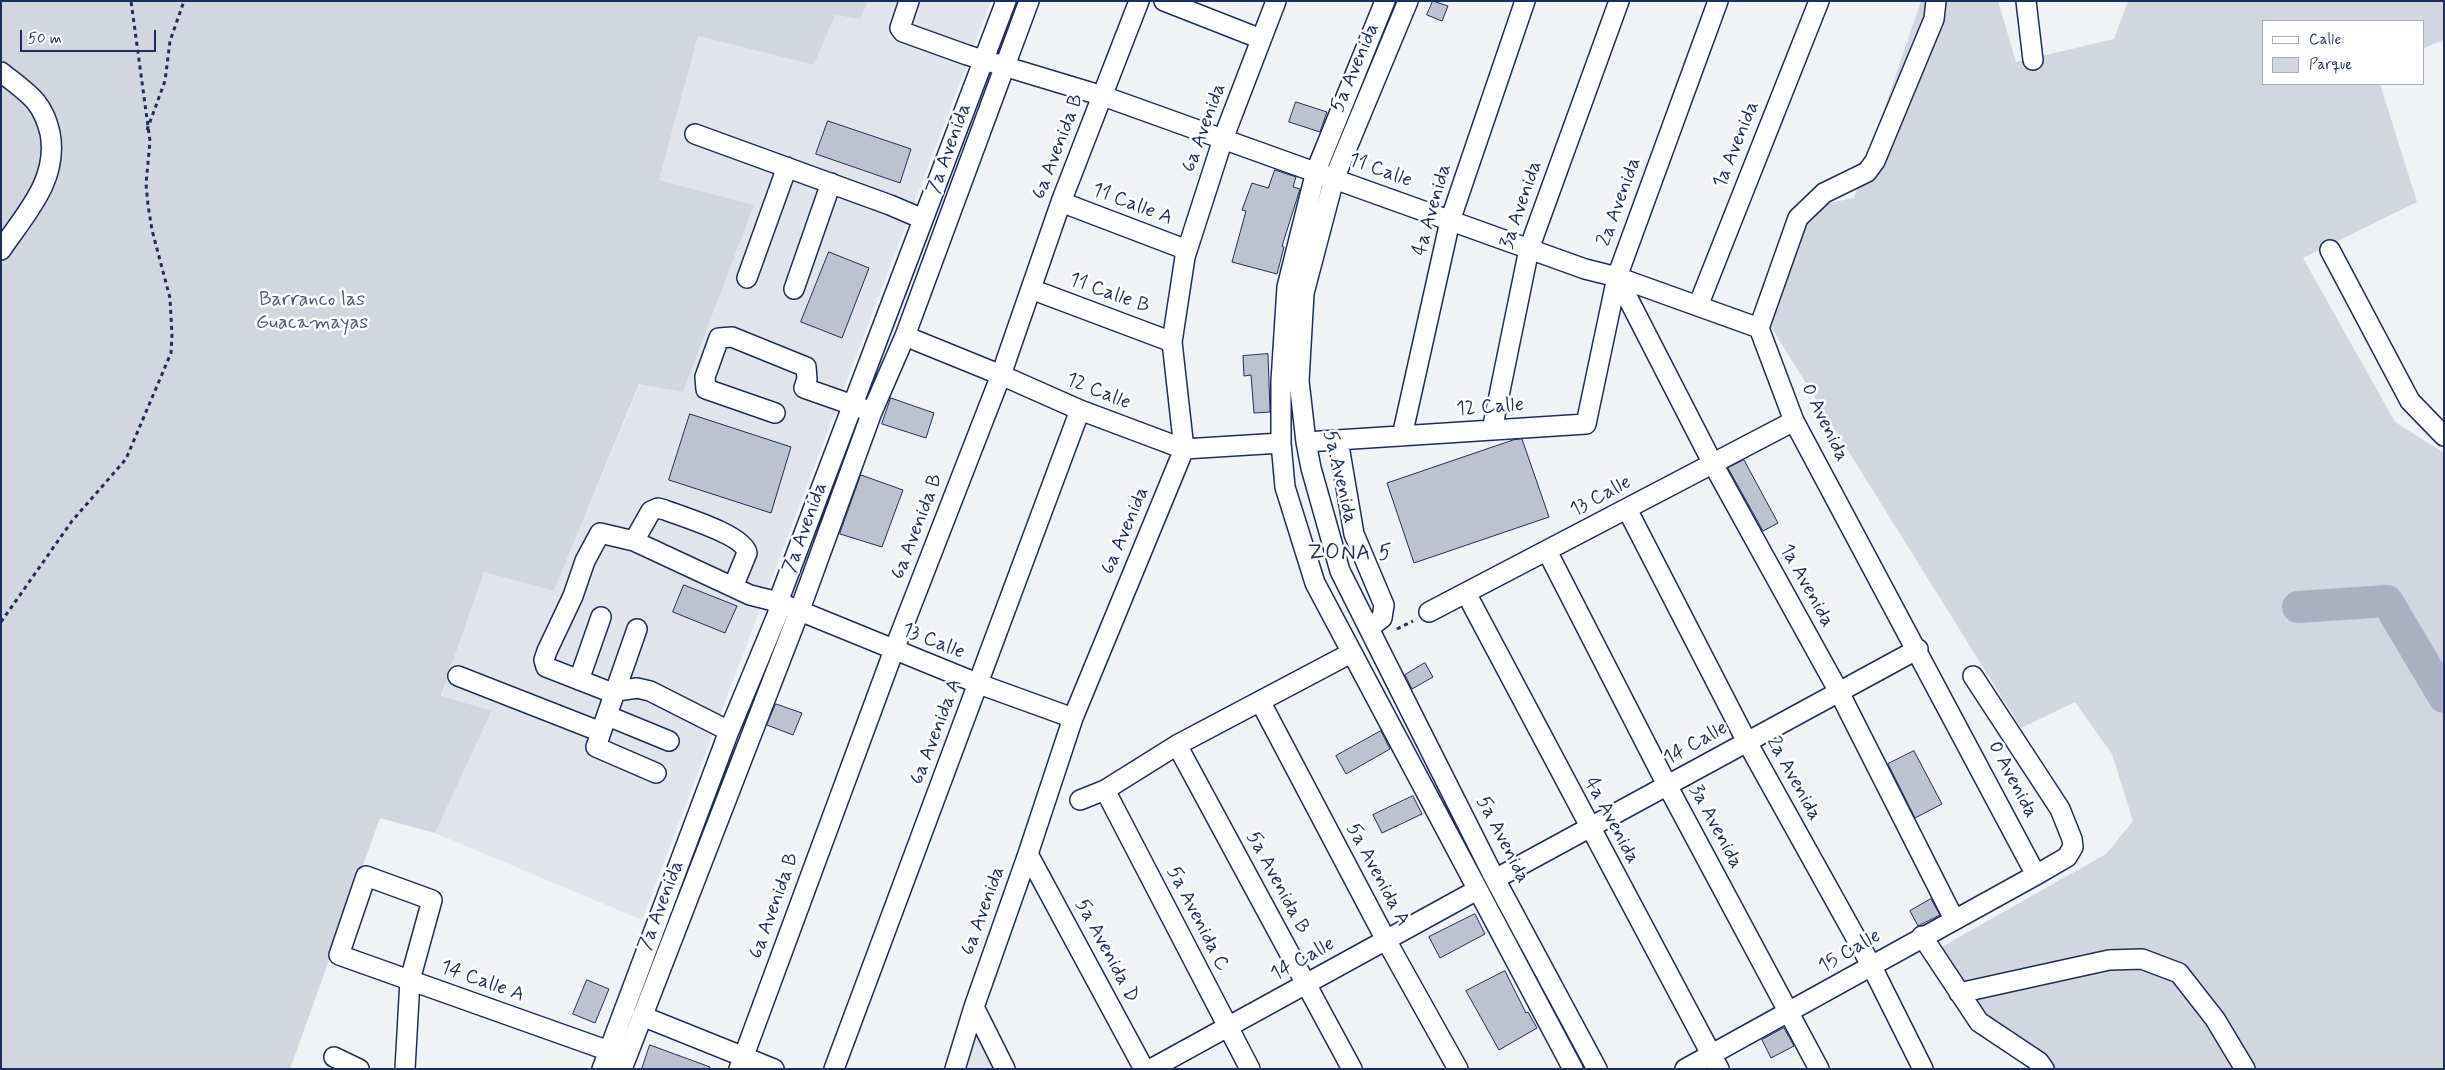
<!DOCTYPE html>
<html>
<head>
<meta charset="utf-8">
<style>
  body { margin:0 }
  #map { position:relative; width:2445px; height:1070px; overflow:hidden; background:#f1f2f5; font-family:Mynerve,sans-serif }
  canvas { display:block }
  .frame { position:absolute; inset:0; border:2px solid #1b2f5e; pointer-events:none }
  .legend { position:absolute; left:2262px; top:20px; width:162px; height:65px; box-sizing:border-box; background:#fff; border:1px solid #a4acbf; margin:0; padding:6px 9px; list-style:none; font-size:15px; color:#1b2f5e }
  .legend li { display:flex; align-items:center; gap:10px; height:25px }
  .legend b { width:25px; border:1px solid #a4acbf }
  .scale { position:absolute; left:20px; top:30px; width:136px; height:22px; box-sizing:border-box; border:2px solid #1b2f5e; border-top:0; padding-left:6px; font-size:15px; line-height:18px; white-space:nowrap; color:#1b2f5e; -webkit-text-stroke:4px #fff; paint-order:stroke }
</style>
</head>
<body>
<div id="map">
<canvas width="2445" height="1070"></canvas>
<div class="frame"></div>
<ul class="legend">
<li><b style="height:6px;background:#fff"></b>Calle</li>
<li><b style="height:14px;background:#d2d6df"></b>Parque</li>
</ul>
<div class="scale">50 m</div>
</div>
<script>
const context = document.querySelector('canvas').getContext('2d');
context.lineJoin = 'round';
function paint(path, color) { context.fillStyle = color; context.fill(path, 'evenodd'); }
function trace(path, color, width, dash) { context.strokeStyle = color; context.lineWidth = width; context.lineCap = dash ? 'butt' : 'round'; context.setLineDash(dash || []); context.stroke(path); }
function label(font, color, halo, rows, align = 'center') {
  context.font = font + ' Mynerve,sans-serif'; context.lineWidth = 5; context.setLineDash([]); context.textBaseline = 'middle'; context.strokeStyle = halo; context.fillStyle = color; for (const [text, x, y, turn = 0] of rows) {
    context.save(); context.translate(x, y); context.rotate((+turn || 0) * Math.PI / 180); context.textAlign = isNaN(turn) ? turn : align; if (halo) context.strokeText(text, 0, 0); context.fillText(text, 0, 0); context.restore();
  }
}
const built = new Path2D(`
  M868 1H991L642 920 435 833 492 712 441 697 484 572 554 591 640 384 683 392 754 205 659 180 698 36 814 65 835 15 860 19Z
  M976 1011 1000 1069H954Z`);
const green = new Path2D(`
  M1 1H868L860 19 835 15 814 65 698 36 659 180 754 205 683 392 639 384 554 591 484 572 441 696 492 711 435 833 380 818 290 1069H1Z
  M1921 1H1998L2016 62 2114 39 2128 1H2444V40L2424 48V21H2264V84H2380L2417 202 2303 258 2395 422 2444 453V1069H2051L1983 1013 1938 949 2106 854 2133 821 2112 754 2075 702 2021 728 1761 311 1803 208 1854 198Z`);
const river = new Path2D(`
  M2298 607 2387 601 2444 697`);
const building = new Path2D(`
  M1433 1 1448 6 1442 21 1427 15Z
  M1296 102 1327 112 1320 132 1289 122Z
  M828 121 911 149 900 183 816 154Z
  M1275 170 1296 177 1293 187 1300 189 1282 246 1284 247 1277 274 1232 262 1246 211 1242 210 1252 183 1268 188Z
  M829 252 869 268 842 338 801 322Z
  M1268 354 1270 412 1254 413 1251 375 1244 376 1243 356Z
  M891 398 934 413 926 438 882 424Z
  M690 414 791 447 771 513 669 480Z
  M1522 439 1549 517 1414 563 1387 483 1513 440Z
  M1744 460 1778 523 1763 531 1728 468Z
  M861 475 903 490 882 547 840 534Z
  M684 585 737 606 725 633 673 612Z
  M1425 663 1433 677 1412 689 1405 675Z
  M776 704 802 713 793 735 767 725Z
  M1381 731 1390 749 1346 774 1336 756Z
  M1914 751 1942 804 1915 818 1888 764Z
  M1413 796 1422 814 1382 833 1373 815Z
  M1931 899 1940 915 1918 926 1910 911Z
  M1475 914 1485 934 1440 958 1429 937Z
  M1505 971 1526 1013 1528 1012 1537 1028 1499 1050 1466 991Z
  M587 980 609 989 595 1023 573 1014Z
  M1784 1028 1794 1046 1771 1058 1762 1040Z
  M650 1045 710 1067 709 1069H642Z`);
const path = new Path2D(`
  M147 130 165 81 170 41 184 1
  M1 622 72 521 126 459 171 353 172 335 170 298 152 230 148 205 146 184 150 141 131 1
  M1397 629 1413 621`);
const minor = new Path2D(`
  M909 1 900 28 903 32 967 55 1103 96 1585 269 1617 277 1759 328
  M1164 1 1261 39
  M1385 1 1316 171 1287 287 1281 381V443L1285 487 1315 583 1573 1069
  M1408 1 1334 179 1304 293 1299 381 1306 442 1311 468 1340 571 1495 879 1597 1069
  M1936 1 1934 19 1875 161 1867 172 1824 193 1798 218 1759 328 1794 421 2036 875
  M2026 1 2033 60
  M1 72C12 81 27 91 36 102 44 112 47 121 50 133 59 180 25 214 1 250
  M695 134 890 205 923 219
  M1061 202 1187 250
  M2330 250 2410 401 2444 436
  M1617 277 1713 464 1839 692 1954 919
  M747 278 787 167
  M794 289 831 183
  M1031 289 1172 342
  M1698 306 1819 1
  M905 336 1001 375 1080 410 1184 449 1281 443
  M775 413 706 389 705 377 719 338 732 337 806 367 807 379 804 388 864 409
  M1492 430 1529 249 1619 1
  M1402 436 1450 221 1525 1
  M1338 440 1354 534 1384 605 1382 618 1369 628
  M1306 442 1586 424 1617 277 1718 1
  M1627 509 1747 742 1871 965 1923 1069
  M634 541 600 533 585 561 573 596 547 651 544 660 546 667 610 692 637 688 650 691 729 731
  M1547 551 1667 785 1819 1069
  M733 587 747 553C744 535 683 517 665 510L658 508 651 511 634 541 750 595 778 602 979 684 1073 718
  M1466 593 1719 1069
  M1429 612 1794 421
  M458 676 601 732 637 629
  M579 680 601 617
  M1260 701 1386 940 1458 1069
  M608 716 669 741
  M601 732 596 747 656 773
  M1177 745 1352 1069
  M1105 790 1250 1069
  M1080 800 1105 790 1177 745 1351 653
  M1028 854 1144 1069
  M1495 879 1918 649
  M1922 936 1979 1022 2039 1062 2044 1069
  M1959 993 2109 960 2142 959 2179 973 2215 1019 2245 1069
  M974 1007 1005 1069
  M642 1016 774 1069
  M334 1057 359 1069
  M405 1069 410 980 432 900 366 876 339 955 609 1051
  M602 1069 729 731 778 613V602L1006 1
  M622 1069 799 612 872 412 905 336 1029 1
  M739 1069 894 650 1001 375 1061 202 1139 1
  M834 1069 1080 410
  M955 1069 974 1007 1028 854 1073 718 1184 449 1172 342 1185 257 1223 139 1276 1
  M1151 1069 1477 890
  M1685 1069 2036 875 2067 857 2073 847 2072 839 2060 809 1973 676`);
const streetNames = [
  ["5a Avenida",1356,68,-67],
  ["6a Avenida",1205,128,-70],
  ["1a Avenida",1737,145,-68],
  ["6a Avenida B",1059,147,-69],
  ["7a Avenida",950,149,-70],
  ["11 Calle",1380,171,20],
  ["2a Avenida",1620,202,-70],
  ["11 Calle A",1132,205,21],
  ["3a Avenida",1522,205,-71],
  ["4a Avenida",1433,210,-74],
  ["11 Calle B",1109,294,20],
  ["12 Calle",1098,392,22],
  ["12 Calle",1490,408,-4],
  ["0 Avenida",1824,423,64],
  ["5a Avenida",1339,477,77],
  ["13 Calle",1601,497,-28],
  ["6a Avenida B",918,527,-69],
  ["7a Avenida",806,528,-70],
  ["6a Avenida",1126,531,-67],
  ["1a Avenida",1806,586,61],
  ["13 Calle",933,642,22],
  ["6a Avenida A",937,732,-69],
  ["14 Calle",1696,744,-29],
  ["2a Avenida",1793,779,61],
  ["0 Avenida",2012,780,62],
  ["4a Avenida",1611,821,62],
  ["3a Avenida",1715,827,62],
  ["5a Avenida",1502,840,63],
  ["5a Avenida A",1377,875,62],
  ["5a Avenida B",1277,883,62],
  ["7a Avenida",662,906,-69],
  ["6a Avenida B",775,906,-70],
  ["6a Avenida",984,911,-70],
  ["5a Avenida C",1197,919,63],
  ["5a Avenida D",1106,951,62],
  ["15 Calle",1850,952,-30],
  ["14 Calle",1303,960,-29],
  ["14 Calle A",482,982,20]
];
const parkNames = [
  ["Barranco las",312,301],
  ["Guacamayas",312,324]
];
const quarterNames = [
  ["ZONA 5",1350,554]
];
paint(built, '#e1e4ea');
paint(green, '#d2d6df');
trace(river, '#a8b0c2', 32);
paint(building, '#bcc2d0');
trace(building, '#1b2f5e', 1);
trace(minor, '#1b2f5e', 22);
trace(path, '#1b2f5e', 3, [4, 4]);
trace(minor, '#fff', 19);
label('20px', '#1b2f5e', '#fff', streetNames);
label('20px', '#49597e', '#fff', parkNames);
context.letterSpacing = '1px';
label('22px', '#1b2f5e', '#fff', quarterNames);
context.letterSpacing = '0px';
</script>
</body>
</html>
